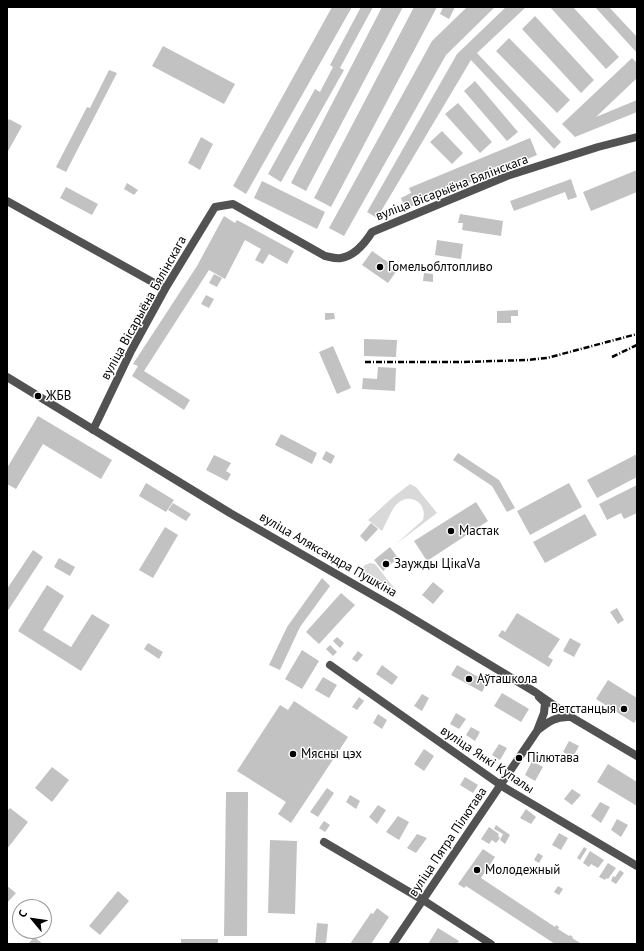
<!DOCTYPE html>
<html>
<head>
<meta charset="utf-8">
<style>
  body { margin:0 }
  #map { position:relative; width:644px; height:951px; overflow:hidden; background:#fff; font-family:"PT Sans",sans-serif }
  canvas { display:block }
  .frame { position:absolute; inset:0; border:8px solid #000; pointer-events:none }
  .north { position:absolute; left:12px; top:899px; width:40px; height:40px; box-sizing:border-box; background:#fff; border:1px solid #999; border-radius:50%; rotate:299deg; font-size:11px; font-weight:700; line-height:16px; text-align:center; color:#000 }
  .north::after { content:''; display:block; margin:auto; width:14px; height:18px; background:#000; clip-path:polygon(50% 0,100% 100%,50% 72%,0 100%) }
</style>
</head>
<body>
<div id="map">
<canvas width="644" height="951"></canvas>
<div class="frame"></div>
<div class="north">С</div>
</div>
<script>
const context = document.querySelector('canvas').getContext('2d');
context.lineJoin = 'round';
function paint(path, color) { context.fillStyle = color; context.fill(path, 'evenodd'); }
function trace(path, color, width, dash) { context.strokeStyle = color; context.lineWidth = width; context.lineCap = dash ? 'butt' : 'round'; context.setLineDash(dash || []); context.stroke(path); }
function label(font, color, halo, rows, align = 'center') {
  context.font = font + ' "PT Sans",sans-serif'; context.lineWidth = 3; context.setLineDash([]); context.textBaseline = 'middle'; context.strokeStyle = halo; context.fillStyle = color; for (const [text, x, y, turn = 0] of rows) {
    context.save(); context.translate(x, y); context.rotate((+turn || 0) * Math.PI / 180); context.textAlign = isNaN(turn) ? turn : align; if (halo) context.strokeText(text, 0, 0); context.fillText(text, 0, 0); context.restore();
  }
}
const green = new Path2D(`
  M410 484 416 487 437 513 396 544 423 520C428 504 411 492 398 503 392 508 386 523 382 531L368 520 393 497Z
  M370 563 375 564 395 589 396 593 394 595H391L365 580 361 570 365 565Z`);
const building = new Path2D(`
  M332 7H352L246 194 233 186Z
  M361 7H373L340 68 344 70 281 182 268 174 315 89 320 92 333 67 330 65Z
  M382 7H403L306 191 291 183Z
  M414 7H437L331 207 314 198Z
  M443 7H455L449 19 440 14Z
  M467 7H495L446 55 344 236 329 228 432 41Z
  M506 7H526L477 53 561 142 554 149 471 60 377 218 367 212 457 54Z
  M550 7H573L619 57 606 69Z
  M595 7H609L637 37V53Z
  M535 16 594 80 581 93 522 29Z
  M509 38 570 100 557 113 496 51Z
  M163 46 235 84 224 104 152 66Z
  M632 58 637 63V78L596 117 637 100V112L575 137 562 124Z
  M109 70 117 73 66 172 56 167 87 107 90 108Z
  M475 81 518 132 507 141 464 91Z
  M458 103 492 142 480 153 445 114Z
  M9 119 22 126 7 153V122Z
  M442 131 463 153 452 164 430 142Z
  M201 137 213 144 200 170 188 163Z
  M530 138 537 155 405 209 401 198 411 193 409 188Z
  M637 170V192L591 211 583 192Z
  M571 179 577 197 568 200 565 192 514 211 510 201Z
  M262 181 325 212 317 229 254 198Z
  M127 183 138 190 134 195 124 189Z
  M66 187 98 204 92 215 60 198Z
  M460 214 503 221 501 236 462 230 463 223H458Z
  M224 216 235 223 237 220 294 251 287 264 269 254 263 264 255 260 261 249 245 240 225 279 209 270 144 371 190 400 184 410 132 376 138 366 133 364 197 266Z
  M437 240 463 244 461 259 435 255Z
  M372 251 398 269 388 283 362 265Z
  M424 273 433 274V282L423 281Z
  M214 274 222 278 217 287 209 283Z
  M206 295 214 299 209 308 201 304Z
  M518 310V316H511V323H497V311Z
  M325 313H334L335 319 325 320Z
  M364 339 397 340 396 357 364 356Z
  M333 346 351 388 337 394 319 352Z
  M378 367 396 368 395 391 362 389 363 378 377 379Z
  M38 416 112 460 101 479 43 444 16 489 7 484V468Z
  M281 434 317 453 312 464 275 445Z
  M326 451 335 456 331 464 322 459Z
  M458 453 499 480 515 508 507 512 492 486 453 460Z
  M637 454V477L597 498 587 480Z
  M214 455 231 463 226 471 231 474 227 481 206 470Z
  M146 483 174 500 166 512 139 496Z
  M569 483 582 507 530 535 517 511Z
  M637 485V513L624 519 621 513 607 520 599 504Z
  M476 502 488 521 427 561 414 541Z
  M173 503 191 514 186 521 168 510Z
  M585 514 597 535 545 563 533 542Z
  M371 523 378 529 366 542 360 536Z
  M165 527 178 535 153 578 139 570Z
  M390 547 398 558 383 571 374 560Z
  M33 550 43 557 7 612V589Z
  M59 558 75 567 70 576 54 567Z
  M322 578 330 586 300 627 280 670 269 665 287 627Z
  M433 582 444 591 433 604 422 595Z
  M47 585 64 596 43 630 71 647 92 614 110 625 81 671 18 631Z
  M341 593 355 605 319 644 306 632Z
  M617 608 624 620 618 624 610 612Z
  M517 613 560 639 548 657 553 660 549 667 498 636 502 630 505 632Z
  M337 637 344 643 340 648 333 641Z
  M570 638 581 644 574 657 563 651Z
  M148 643 163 652 159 659 144 649Z
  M330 645 337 652 333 656 326 649Z
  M302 650 319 661 302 689 285 679Z
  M358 651 363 655 357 662 352 659Z
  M382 665 398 677 392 685 376 674Z
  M457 665 487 682 482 692 451 675Z
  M323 677 337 685 329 698 315 690Z
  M608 680 637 698V718L634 723 596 699Z
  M502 693 529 709 521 722 494 706Z
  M422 694 429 698 422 711 414 706Z
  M359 697 364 701 357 710 352 707Z
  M294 701 348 737 291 823 278 814 286 802 237 771 280 705 288 710Z
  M456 713 466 719 459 729 450 724Z
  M378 714 387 720 382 729 373 723Z
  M471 727 480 732 475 741 466 735Z
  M569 741 579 746 573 757 563 752Z
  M499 744 507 748 500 760 492 755Z
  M424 749 434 756 424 771 414 764Z
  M532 761 543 767 535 781 525 775Z
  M608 764 637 782V806L597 782Z
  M52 767 69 780 52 802 35 788Z
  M465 777 478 785 473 793 460 785Z
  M327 788 334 793 318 817 310 812Z
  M572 789 581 795 572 805 564 799Z
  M226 792H248L247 936H224Z
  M350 795 360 801 356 809 346 802Z
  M600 802 610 807 601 823 591 816Z
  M378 805 386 810 377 824 369 817Z
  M10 808 28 822 7 849V811Z
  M526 809 536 817 531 824 520 818Z
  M398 816 409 822 399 840 386 832Z
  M617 819 628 825 621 837 611 830Z
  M324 821 330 825 325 832 319 828Z
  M496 825 510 835 505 844 500 840 503 834 494 829Z
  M489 827 499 834 498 836 500 838 496 843 492 840 489 844 481 839Z
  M559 833 568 838 561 850 552 845Z
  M417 834 427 838 416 853 407 848Z
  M270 840 297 841 295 914 268 913Z
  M584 847 587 849 580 860 577 858Z
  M483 849 495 857 481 878 555 927 556 925 559 927 558 929 569 936 570 935 573 937 572 938 582 944H555L466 886 464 888 458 884Z
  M590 851 604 860 598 868 591 864 589 867 583 863Z
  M538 853 543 856 539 863 534 860Z
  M608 863 616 868 608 879 606 878 605 880 599 877Z
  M620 870 624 873 616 884 611 881 613 876 615 877Z
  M7 886 16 893 7 903Z
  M558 886 563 889 559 895 554 892Z
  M118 891 129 901 100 935 89 926Z
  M377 908 389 917 371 944H350L371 913 373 914Z
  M317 923 328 924 326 944H315Z
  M438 928 459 941 457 944H428Z
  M34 937 43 944H30L29 943Z
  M181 939H218V944H181Z`);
const street = new Path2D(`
  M7 201 165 289
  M7 377 230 513 397 609 535 692 571 717 637 756
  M93 430 131 351 165 289 215 207 233 204 325 256C330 257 336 259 341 258 354 256 365 243 372 232L507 176 598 147 637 137
  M330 665 505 788 637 866
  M538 730C548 722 556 716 570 717
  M324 842 423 900 491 944
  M393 944 537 731 544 713 545 703 539 697`);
const rail = new Path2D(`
  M612 357 637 345
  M365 362H464L527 360 547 358 637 334`);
const markers = [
  [380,267,4,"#000"],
  [38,396,4,"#000"],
  [451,531,4,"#000"],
  [386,564,4,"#000"],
  [469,679,4,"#000"],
  [624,709,4,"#000"],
  [293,754,4,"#000"],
  [519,758,4,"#000"],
  [477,870,4,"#000"]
];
const streetNames = [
  ["вуліца Вісарыёна Бялінскага",452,188,-21],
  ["вуліца Вісарыёна Бялінскага",144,308,-61],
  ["вуліца Аляксандра Пушкіна",328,555,30],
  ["вуліца Янкі Купалы",487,760,34],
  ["вуліца Пятра Пілютава",448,842,-56]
];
const poiNames = [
  ["Гомельоблтопливо",388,267],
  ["ЖБВ",46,396],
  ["Мастак",459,531],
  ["Заужды ЦікаVа",394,564],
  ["Аўташкола",477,679],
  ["Ветстанцыя",616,709,"right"],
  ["Мясны цэх",301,754],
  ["Пілютава",527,758],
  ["Молодежный",485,870]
];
paint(green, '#d9d9d9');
paint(building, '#c2c2c2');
trace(street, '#525252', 8);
trace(rail, '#000', 2.5, [6, 2, 1, 2]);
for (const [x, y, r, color] of markers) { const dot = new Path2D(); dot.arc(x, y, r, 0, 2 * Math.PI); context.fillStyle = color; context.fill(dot); trace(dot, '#fff', 1.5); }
label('13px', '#000', '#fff', streetNames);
label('13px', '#000', '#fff', poiNames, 'left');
</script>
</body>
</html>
